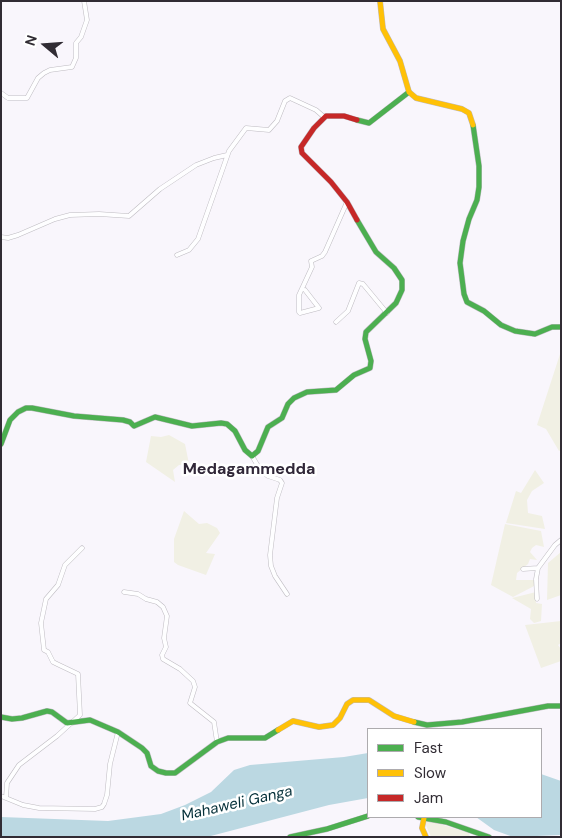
<!DOCTYPE html>
<html>
<head>
<meta charset="utf-8">
<style>
  body { margin:0 }
  #map { position:relative; width:562px; height:838px; overflow:hidden; background:#f9f6fc; font-family:"DM Sans",sans-serif }
  canvas { display:block }
  .frame { position:absolute; inset:0; border:2px solid #312c34; pointer-events:none }
  .legend { position:absolute; left:367px; top:728px; width:175px; height:90px; box-sizing:border-box; background:#fff; border:1px solid #adabae; margin:0; padding:6px 9px; list-style:none; font-size:15px; color:#312c34 }
  .legend li { display:flex; align-items:center; gap:10px; height:25px }
  .legend b { width:25px; border:1px solid #adabae }
  .north { position:absolute; left:20px; top:20px; width:50px; height:50px; -webkit-text-stroke:4px #fff; paint-order:stroke; rotate:288deg; font-size:14px; font-weight:700; line-height:20px; text-align:center; color:#312c34 }
  .north::after { content:''; display:block; margin:auto; width:18px; height:22px; background:#312c34; clip-path:polygon(50% 0,100% 100%,50% 72%,0 100%) }
</style>
</head>
<body>
<div id="map">
<canvas width="562" height="838"></canvas>
<div class="frame"></div>
<ul class="legend">
<li><b style="height:6px;background:#4caf50"></b>Fast</li>
<li><b style="height:6px;background:#ffc107"></b>Slow</li>
<li><b style="height:6px;background:#c62828"></b>Jam</li>
</ul>
<div class="north">N</div>
</div>
<script>
const c = document.querySelector('canvas').getContext('2d');
c.lineJoin = 'round';
function fillPath(path, color) {
  c.fillStyle = color;
  c.fill(path, 'evenodd');
}
function poly(rows) {
  const path = new Path2D();
  for (const r of rows) {
    path.moveTo(r[0], r[1]);
    for (let i = 2; i < r.length; i += 2) path.lineTo(r[i], r[i + 1]);
  }
  return path;
}
function strokePath(path, color, width, dash) {
  c.strokeStyle = color;
  c.lineWidth = width;
  c.lineCap = dash ? 'butt' : 'round';
  c.setLineDash(dash || []);
  c.stroke(path);
}
function write(font, color, halo, rows, align = 'center') {
  c.font = font + ' "DM Sans",sans-serif';
  c.lineWidth = 5;
  c.setLineDash([]);
  c.textBaseline = 'middle';
  c.strokeStyle = halo;
  c.fillStyle = color;
  for (const [text, x, y, turn = 0] of rows) {
    c.save();
    c.translate(x, y);
    c.rotate((+turn || 0) * Math.PI / 180);
    c.textAlign = isNaN(turn) ? turn : align;
    if (halo) c.strokeText(text, 0, 0);
    c.fillText(text, 0, 0);
    c.restore();
  }
}
fillPath(poly([
  [561,351,561,450,559,451,546,429,537,425],
  [169,435,185,444,189,464,179,465,173,470,175,482,146,462,151,436,161,437],
  [535,470,544,483,532,491,527,500,528,513,542,516,545,529,506,523,516,491,521,493],
  [184,511,199,524,207,523,217,528,220,533,206,553,215,554,206,575,178,565,174,562,174,539],
  [505,524,541,531,544,547,536,545,532,548,530,552,537,560,530,559,528,564,517,573,516,580,537,580,538,584,513,597,491,585],
  [561,552,561,595,547,600,548,563],
  [536,592,536,603,542,604,541,621,534,623,530,619,531,609,512,598],
  [561,621,561,643,558,645,561,649,561,661,541,668,525,625],
  [427,820,469,833,470,837,431,837,425,823]
]), '#f1f0e4');
fillPath(poly([
  [368,753,368,798,329,805,207,837,1,837,1,817,108,821,161,814,185,805,211,792,234,770,250,765,344,757],
  [541,774,561,781,561,835,513,837,494,830,476,817,541,817]
]), '#bbd8e2');
const street = poly([
  [1,93,8,98,27,98,38,78,44,73,50,70,72,67,76,58,76,43,81,37,87,20,84,1],
  [1,237,8,238,18,235,55,219,70,215,99,214,129,216,160,189,196,165,214,158,227,155],
  [177,255,189,250,198,239,229,151,246,128,269,130,277,121,285,101,290,98,316,110,324,117],
  [305,290,319,308,300,313,299,312,299,295,312,267,311,261,322,256,325,252,347,202],
  [336,322,348,311,359,283,363,284,387,313],
  [252,456,261,471,268,476,280,480,282,483,277,498,270,555,271,566,275,576,287,594],
  [523,569,538,568],
  [124,592,138,594,146,599,157,602,163,607,167,616,164,638,166,647,162,655,163,659,180,669,193,681,195,687,190,703,214,722,217,742],
  [537,599,536,579,538,568,555,545,561,540],
  [1,796,23,805,39,808,95,809,102,807,104,804,107,795,110,764,118,732],
  [6,798,7,783,19,765,57,736,80,715,78,674,57,664,53,662,48,652,44,650,41,623,46,599,58,585,65,565,82,548]
]);
const fast = poly([
  [357,120,369,123,409,92],
  [473,125,479,166,479,187,477,200,469,219,463,241,460,263,464,294,467,302,484,311,501,325,515,331,535,334,552,327,561,327],
  [1,444,10,420,18,412,26,408,32,408,74,416,123,420,130,422,134,426,155,417,192,426,221,423,227,424,235,431,245,450,252,456,258,451,268,427,282,418,288,404,294,398,307,392,336,390,354,375,370,368,371,361,365,339,366,332,396,303,402,290,402,280,394,268,376,252,357,220],
  [1,717,12,719,22,718,47,711,52,712,67,723,90,720,118,732,142,748,147,753,151,766,158,771,166,773,175,773,217,742,228,738,265,738,278,730],
  [414,722,427,725,462,722,548,706,561,706],
  [418,817,446,822,489,837],
  [290,837,327,829,368,816]
]);
const slow = poly([
  [380,1,383,29,400,61,409,92,416,98,462,109,469,113,473,125],
  [278,730,293,721,319,727,333,725,340,718,347,704,353,700,369,700,394,716,414,722],
  [424,818,422,828,426,837]
]);
const jam = poly([
  [357,120,344,116,326,116,314,128,301,147,302,153,331,182,347,202,357,220]
]);
strokePath(street, '#bebbc1', 5);
strokePath(fast, '#bebbc1', 6);
strokePath(slow, '#bebbc1', 6);
strokePath(jam, '#bebbc1', 6);
strokePath(street, '#fefeff', 4);
strokePath(fast, '#4caf50', 5);
strokePath(slow, '#ffc107', 5);
strokePath(jam, '#c62828', 5);
write('italic 15px', '#042f38', '#fff', [
  ["Mahaweli Ganga",237,804,-13]
]);
write('bold 16px', '#302738', '#fff', [
  ["Medagammedda",249,470]
]);
</script>
</body>
</html>
